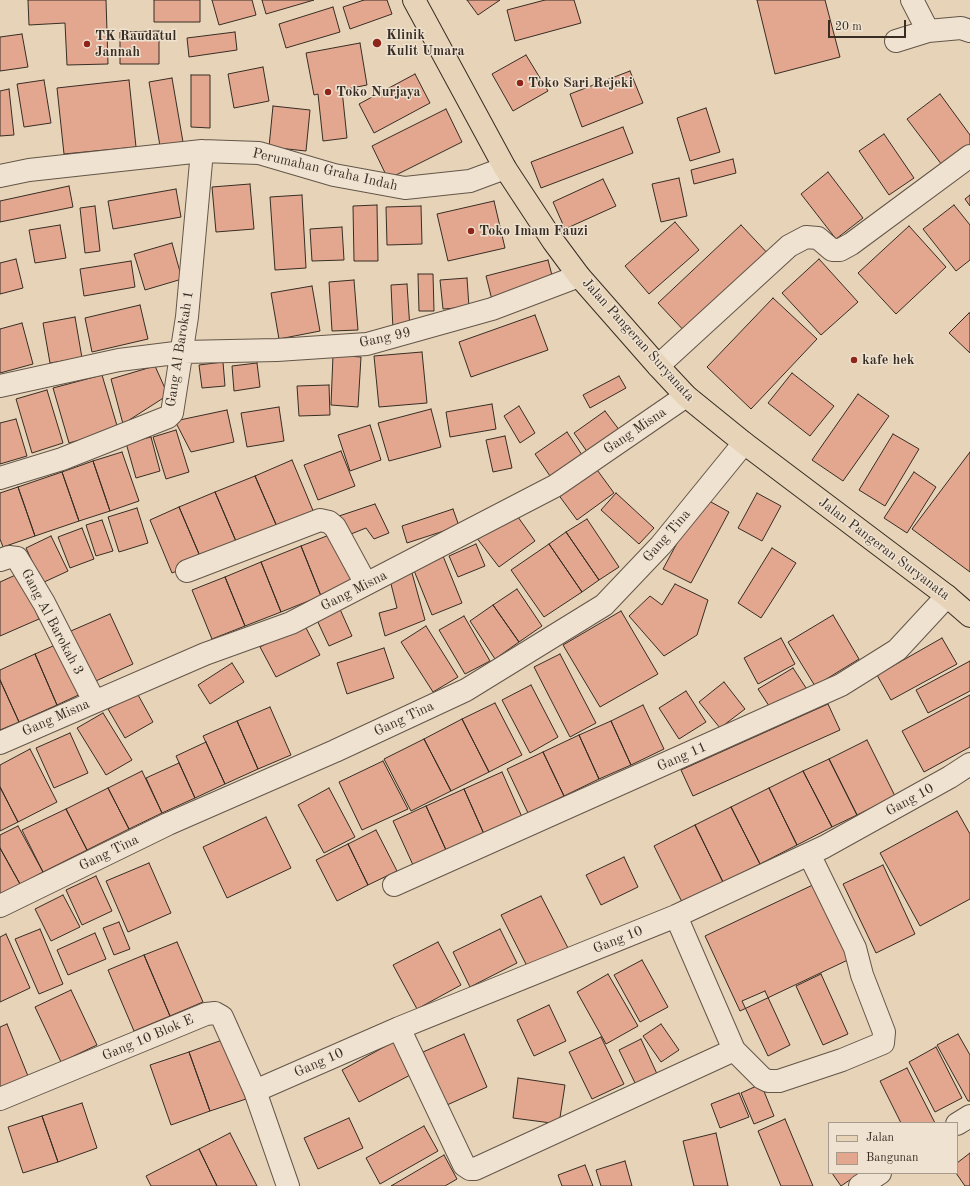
<!DOCTYPE html>
<html>
<head>
<meta charset="utf-8">
<style>
  body { margin:0 }
  #map { position:relative; width:970px; height:1186px; overflow:hidden; background:#e7d3b8; font-family:"Old Standard TT",serif }
  canvas { display:block }
  .legend { position:absolute; left:828px; top:1122px; width:130px; height:52px; box-sizing:border-box; background:#efe2d1; border:1px solid #a59a8b; margin:0; padding:5px 7px; list-style:none; font-size:12px; color:#372d23 }
  .legend li { display:flex; align-items:center; gap:8px; height:20px }
  .legend b { width:20px; border:1px solid #a59a8b }
  .scale { position:absolute; left:828px; top:20px; width:78px; height:18px; box-sizing:border-box; border:2px solid #372d23; border-top:0; padding-left:5px; font-size:12px; line-height:14px; white-space:nowrap; color:#372d23; -webkit-text-stroke:3px #efe2d1; paint-order:stroke }
</style>
</head>
<body>
<div id="map">
<canvas width="970" height="1186"></canvas>
<ul class="legend">
<li><b style="height:5px;background:#e7d3b8"></b>Jalan</li>
<li><b style="height:11px;background:#e3a790"></b>Bangunan</li>
</ul>
<div class="scale">20 m</div>
</div>
<script>
const c = document.querySelector('canvas').getContext('2d');
c.lineJoin = 'round';
function fillPath(path, color) {
  c.fillStyle = color;
  c.fill(path, 'evenodd');
}
function poly(rows) {
  const path = new Path2D();
  for (const r of rows) {
    path.moveTo(r[0], r[1]);
    for (let i = 2; i < r.length; i += 2) path.lineTo(r[i], r[i + 1]);
  }
  return path;
}
function strokePath(path, color, width, dash) {
  c.strokeStyle = color;
  c.lineWidth = width;
  c.lineCap = dash ? 'butt' : 'round';
  c.setLineDash(dash || []);
  c.stroke(path);
}
function write(font, color, halo, rows, align = 'center') {
  c.font = font + ' "Old Standard TT",serif';
  c.lineWidth = 3;
  c.setLineDash([]);
  c.textBaseline = 'middle';
  c.strokeStyle = halo;
  c.fillStyle = color;
  for (const [text, x, y, turn = 0] of rows) {
    c.save();
    c.translate(x, y);
    c.rotate((+turn || 0) * Math.PI / 180);
    c.textAlign = isNaN(turn) ? turn : align;
    if (halo) c.strokeText(text, 0, 0);
    c.fillText(text, 0, 0);
    c.restore();
  }
}
const building = poly([
  [28,0,106,0,108,64,67,65,65,23,29,25,28,0],
  [154,0,200,0,200,22,154,22,154,0],
  [212,0,252,0,256,15,219,25,212,0],
  [262,0,314,0,266,14,262,0],
  [364,0,387,0,392,14,350,29,343,7,364,0],
  [467,0,500,0,478,15,467,0],
  [545,0,574,0,581,23,515,41,507,10,545,0],
  [757,0,825,0,840,57,775,74,757,0],
  [333,7,340,32,286,48,279,24,333,7],
  [159,31,159,64,120,64,120,32,159,31],
  [235,32,237,50,189,57,187,38,235,32],
  [22,34,28,67,0,71,0,37,22,34],
  [360,43,367,85,342,90,347,138,323,141,318,94,314,95,306,53,360,43],
  [526,55,548,91,513,111,492,74,526,55],
  [263,67,269,101,234,108,228,74,263,67],
  [630,71,643,103,582,127,570,94,630,71],
  [415,74,430,103,374,133,359,104,415,74],
  [191,75,210,75,210,128,191,127,191,75],
  [172,78,183,142,160,146,149,82,172,78],
  [44,80,51,123,24,127,17,84,44,80],
  [129,80,136,147,64,154,57,88,129,80],
  [9,89,14,135,0,136,0,91,9,89],
  [940,94,970,135,970,145,942,165,907,119,940,94],
  [273,106,310,110,306,151,269,147,273,106],
  [706,108,720,152,690,161,677,118,706,108],
  [446,109,462,142,388,179,372,146,446,109],
  [623,127,633,153,541,188,531,162,623,127],
  [884,134,914,178,889,195,859,151,884,134],
  [733,159,736,173,694,184,691,170,733,159],
  [828,172,863,218,836,239,801,194,828,172],
  [679,178,687,216,661,222,652,184,679,178],
  [603,179,616,206,565,229,553,202,603,179],
  [250,184,254,229,216,232,212,187,250,184],
  [69,186,73,207,0,222,0,201,69,186],
  [176,189,181,217,113,229,108,201,176,189],
  [302,195,306,268,275,270,270,197,302,195],
  [970,195,970,206,965,199,970,195],
  [494,201,505,248,448,261,437,214,494,201],
  [377,205,378,261,354,261,353,206,377,205],
  [954,205,970,225,970,260,956,271,923,229,954,205],
  [95,206,100,251,85,253,80,208,95,206],
  [421,206,422,244,387,245,386,207,421,206],
  [675,222,699,250,649,294,625,266,675,222],
  [60,225,66,258,35,263,29,230,60,225],
  [741,225,772,258,689,336,658,303,741,225],
  [909,226,946,267,896,314,858,273,909,226],
  [342,227,344,260,312,261,310,229,342,227],
  [172,243,182,279,145,290,134,254,172,243],
  [16,259,23,288,0,294,0,263,16,259],
  [819,259,858,302,821,335,782,293,819,259],
  [548,260,554,283,492,300,486,276,548,260],
  [131,261,135,287,84,296,80,269,131,261],
  [418,274,433,274,434,311,419,311,418,274],
  [467,278,469,307,443,309,440,280,467,278],
  [354,280,358,330,332,331,329,282,354,280],
  [407,284,410,329,393,330,391,285,407,284],
  [312,286,320,331,279,339,271,293,312,286],
  [773,298,817,339,751,409,707,367,773,298],
  [140,305,148,339,92,352,85,318,140,305],
  [969,313,970,313,970,353,949,333,969,313],
  [535,315,548,350,471,377,459,342,535,315],
  [75,317,82,358,50,363,43,323,75,317],
  [22,323,33,364,0,373,0,329,22,323],
  [422,352,427,403,379,407,374,356,422,352],
  [333,355,361,357,358,407,331,405,333,355],
  [223,362,225,386,202,388,199,365,223,362],
  [257,363,260,387,234,391,232,366,257,363],
  [155,366,168,395,123,424,111,379,155,366],
  [792,373,834,406,810,436,768,403,792,373],
  [102,375,118,429,69,443,53,388,102,375],
  [619,376,626,388,590,408,583,395,619,376],
  [329,385,330,415,299,416,297,386,329,385],
  [47,390,63,443,32,453,16,399,47,390],
  [858,394,889,416,843,481,812,460,858,394],
  [492,404,496,429,450,437,446,412,492,404],
  [519,406,535,433,520,443,504,416,519,406],
  [279,407,284,441,247,447,241,413,279,407],
  [431,409,441,447,389,461,378,423,431,409],
  [227,410,234,442,191,452,175,421,227,410],
  [605,411,620,431,588,453,574,433,605,411],
  [16,419,27,456,0,464,0,423,16,419],
  [370,425,381,460,350,471,338,435,370,425],
  [176,430,189,472,166,479,153,437,176,430],
  [567,432,582,455,550,476,535,454,567,432],
  [893,434,919,449,885,506,859,490,893,434],
  [505,436,512,468,493,472,486,440,505,436],
  [151,437,160,471,136,478,126,443,151,437],
  [341,451,355,486,318,500,304,465,341,451],
  [122,452,139,501,110,511,93,461,122,452],
  [970,452,970,572,912,529,970,452],
  [292,460,314,513,278,529,255,476,292,460],
  [93,461,110,511,79,521,62,472,93,461],
  [592,463,614,493,577,520,555,490,592,463],
  [62,472,79,521,35,536,18,487,62,472],
  [914,472,936,487,907,533,884,518,914,472],
  [255,476,278,529,238,546,215,492,255,476],
  [18,487,35,536,3,547,0,539,0,493,18,487],
  [215,492,238,546,202,561,179,507,215,492],
  [616,493,654,528,639,544,601,510,616,493],
  [757,493,781,506,762,541,738,528,757,493],
  [702,497,729,512,691,583,663,569,702,497],
  [375,504,389,533,374,539,366,528,346,536,339,516,375,504],
  [179,507,202,561,172,573,150,520,179,507],
  [137,508,148,543,119,552,108,517,137,508],
  [453,509,459,526,407,543,402,526,453,509],
  [513,510,535,541,499,567,476,537,513,510],
  [587,519,619,567,599,580,566,532,587,519],
  [102,520,113,551,96,556,86,525,102,520],
  [82,528,94,559,70,568,58,537,82,528],
  [337,532,356,581,321,596,301,546,337,532],
  [566,532,599,580,582,592,549,544,566,532],
  [51,536,68,571,42,583,26,548,51,536],
  [476,544,485,566,458,577,449,556,476,544],
  [549,544,582,592,544,617,511,570,549,544],
  [301,546,321,596,281,612,261,562,301,546],
  [772,548,796,563,761,618,738,603,772,548],
  [443,556,462,603,432,615,413,568,443,556],
  [261,562,281,612,245,626,225,577,261,562],
  [20,573,39,619,0,636,0,582,20,573],
  [412,573,425,620,385,636,379,613,397,608,390,580,412,573],
  [225,577,245,626,212,639,192,590,225,577],
  [675,584,708,600,697,635,664,656,629,616,650,596,662,605,675,584],
  [517,589,542,626,519,642,493,605,517,589],
  [493,605,519,642,495,659,470,621,493,605],
  [339,607,352,636,329,646,316,618,339,607],
  [621,611,658,674,600,707,563,645,621,611],
  [110,614,133,664,87,685,64,634,110,614],
  [833,615,859,659,815,686,788,642,833,615],
  [464,616,490,661,465,674,439,630,464,616],
  [304,624,320,655,276,677,260,647,304,624],
  [426,626,458,677,433,692,401,642,426,626],
  [781,638,795,664,758,684,744,658,781,638],
  [942,638,957,664,891,700,877,675,942,638],
  [62,642,85,692,57,705,35,654,62,642],
  [384,648,394,678,347,694,337,663,384,648],
  [35,654,57,705,19,722,0,680,0,670,35,654],
  [560,654,596,723,570,737,534,667,560,654],
  [970,661,970,691,928,713,916,690,970,661],
  [232,663,244,682,210,704,198,685,232,663],
  [793,668,808,691,773,712,758,689,793,668],
  [0,680,19,722,0,730,0,680],
  [724,682,745,709,720,728,699,702,724,682],
  [531,685,558,737,530,753,502,700,531,685],
  [686,691,706,722,679,739,659,708,686,691],
  [137,693,153,722,125,738,108,709,137,693],
  [970,695,970,747,924,772,902,731,970,695],
  [495,703,522,755,489,772,462,719,495,703],
  [828,704,840,730,693,796,681,770,828,704],
  [643,705,664,749,631,765,611,721,643,705],
  [270,707,291,755,258,769,237,721,270,707],
  [103,713,132,760,106,775,77,728,103,713],
  [462,719,489,772,451,791,424,739,462,719],
  [237,721,258,769,225,784,203,736,237,721],
  [611,721,631,765,599,779,579,735,611,721],
  [70,733,88,773,54,788,36,748,70,733],
  [579,735,599,779,564,796,543,752,579,735],
  [424,739,451,791,411,811,384,759,424,739],
  [867,740,895,796,857,815,829,759,867,740],
  [206,742,225,784,195,798,176,756,206,742],
  [30,749,57,802,18,822,0,787,0,765,30,749],
  [543,752,564,796,528,813,507,769,543,752],
  [829,759,857,815,832,827,803,771,829,759],
  [383,761,408,809,362,830,339,782,383,761],
  [179,763,195,798,162,813,146,778,179,763],
  [142,771,162,813,129,829,108,788,142,771],
  [803,771,832,827,797,845,769,788,803,771],
  [502,772,522,817,484,834,464,789,502,772],
  [0,787,18,822,0,831,0,787],
  [108,788,129,829,87,850,66,809,108,788],
  [329,788,355,837,324,853,298,805,329,788],
  [769,788,797,845,760,864,731,807,769,788],
  [464,789,484,834,446,850,426,806,464,789],
  [426,806,446,850,413,865,393,821,426,806],
  [731,807,760,864,723,882,695,825,731,807],
  [66,809,87,850,43,872,22,830,66,809],
  [957,811,970,834,970,899,920,926,880,853,957,811],
  [266,817,291,868,227,898,203,847,266,817],
  [695,825,723,882,682,902,654,846,695,825],
  [18,826,43,872,20,884,0,848,0,835,18,826],
  [376,830,397,871,368,885,348,844,376,830],
  [348,844,368,885,337,901,316,860,348,844],
  [0,848,20,884,0,895,0,848],
  [624,857,638,887,601,905,586,875,624,857],
  [149,863,171,913,128,932,106,881,149,863],
  [883,865,915,934,876,953,843,884,883,865],
  [96,876,112,911,82,925,66,890,96,876],
  [817,883,852,958,740,1011,705,936,817,883],
  [63,895,80,927,51,941,35,909,63,895],
  [541,896,568,948,528,968,501,915,541,896],
  [119,922,130,949,114,955,103,928,119,922],
  [40,929,63,984,39,994,15,939,40,929],
  [500,929,517,963,470,987,453,952,500,929],
  [95,933,106,959,68,975,57,950,95,933],
  [6,934,30,988,0,1002,0,937,6,934],
  [177,942,203,1002,170,1016,144,955,177,942],
  [438,942,461,985,417,1009,393,965,438,942],
  [144,955,170,1016,134,1031,108,970,144,955],
  [642,960,668,1007,640,1022,614,975,642,960],
  [608,974,638,1026,606,1044,577,992,608,974],
  [821,974,848,1034,823,1045,796,986,821,974],
  [71,990,97,1045,61,1062,35,1007,71,990],
  [765,991,790,1045,768,1056,742,1001,765,991],
  [549,1005,566,1041,534,1056,517,1020,549,1005],
  [7,1024,30,1081,0,1093,0,1027,7,1024],
  [661,1024,679,1050,661,1062,643,1036,661,1024],
  [464,1034,487,1087,447,1105,423,1052,464,1034],
  [958,1034,970,1055,970,1101,968,1101,937,1045,958,1034],
  [601,1037,624,1084,592,1099,569,1052,601,1037],
  [225,1039,246,1099,210,1111,189,1052,225,1039],
  [641,1039,658,1076,637,1087,619,1050,641,1039],
  [397,1040,414,1073,359,1102,342,1070,397,1040],
  [936,1047,962,1098,935,1112,909,1062,936,1047],
  [189,1052,210,1111,171,1125,150,1065,189,1052],
  [907,1068,935,1123,901,1123,880,1081,907,1068],
  [518,1078,565,1085,559,1124,513,1118,518,1078],
  [761,1084,774,1116,754,1124,741,1093,761,1084],
  [739,1093,749,1117,720,1128,711,1104,739,1093],
  [82,1103,97,1148,58,1162,42,1116,82,1103],
  [42,1116,58,1162,23,1173,8,1127,42,1116],
  [349,1118,363,1148,318,1169,304,1138,349,1118],
  [785,1119,813,1186,781,1186,758,1131,785,1119],
  [424,1126,438,1151,380,1184,366,1158,424,1126],
  [230,1133,257,1186,217,1186,199,1149,230,1133],
  [716,1133,728,1186,694,1186,683,1141,716,1133],
  [199,1149,217,1186,151,1186,146,1176,199,1149],
  [970,1153,970,1186,965,1186,956,1173,957,1173,957,1163,970,1153],
  [444,1155,457,1179,445,1186,391,1186,444,1155],
  [625,1161,632,1186,601,1186,596,1170,625,1161],
  [585,1165,593,1186,562,1186,558,1175,585,1165],
  [832,1173,860,1173,841,1186,832,1173]
]);
fillPath(building, '#e3a790');
strokePath(building, '#372d23', 1);
const minor = poly([
  [912,0,928,31],
  [896,41,928,31,961,28,970,31],
  [0,176,29,170,202,151,259,153,334,175,405,188,470,181,505,168],
  [658,366,789,246,806,237,818,238,832,250,840,250,851,244,970,156],
  [0,386,119,360,183,352,277,350,367,344,492,309,579,276],
  [0,478,62,459,168,417,172,413,187,317,202,151],
  [0,560,9,557,17,558,44,603,94,701],
  [187,571,320,520,329,522,335,527,366,584],
  [0,743,205,654,291,623,555,486,686,396],
  [394,885,841,685,897,650,947,596],
  [0,906,168,824,335,751,466,690,604,605,661,545,744,443],
  [399,1028,464,1165,470,1169,475,1169,734,1050,676,916],
  [734,1050,762,1078,768,1081,779,1081,842,1060,883,1043,884,1032,862,975,855,948,809,854],
  [255,1091,399,1028,676,916,824,847,950,777,970,764],
  [0,1099,206,1014,215,1013,222,1017,255,1091,288,1186],
  [957,1124,970,1116],
  [860,1186,880,1173]
]);
const major = poly([
  [414,0,505,168,553,241,579,276,658,366,686,396,744,443,947,596,970,616]
]);
strokePath(minor, '#635648', 24);
strokePath(major, '#372d23', 24);
strokePath(minor, '#efe2d1', 22);
strokePath(major, '#e7d3b8', 22);
for (const [x, y, r, color] of [
  [377,43,5,"#8f2418"],
  [87,44,4,"#8f2418"],
  [520,83,4,"#8f2418"],
  [328,92,4,"#8f2418"],
  [471,231,4,"#8f2418"],
  [854,360,4,"#8f2418"]
]) {
  const dot = new Path2D();
  dot.arc(x, y, r, 0, 2 * Math.PI);
  c.fillStyle = color;
  c.fill(dot);
  strokePath(dot, '#efe2d1', 1.5);
}
write('bold 14px', '#372d23', '#efe2d1', [
  ["Klinik",386,35],
  ["Kulit Umara",386,51],
  ["TK Raudatul",95,36],
  ["Jannah",95,52],
  ["Toko Sari Rejeki",528,83],
  ["Toko Nurjaya",336,92],
  ["Toko Imam Fauzi",479,231],
  ["kafe hek",862,360]
], 'left');
write('14px', '#372d23', '#efe2d1', [
  ["Perumahan Graha Indah",325,170,13],
  ["Gang 99",385,338,-12],
  ["Jalan Pangeran Suryanata",638,340,48],
  ["Gang Al Barokah 1",180,349,-81],
  ["Gang Misna",635,431,-34],
  ["Gang Tina",667,536,-49],
  ["Jalan Pangeran Suryanata",884,549,37],
  ["Gang Misna",354,591,-27],
  ["Gang Al Barokah 3",52,622,62],
  ["Gang Misna",56,718,-24],
  ["Gang Tina",404,719,-25],
  ["Gang 11",682,757,-24],
  ["Gang 10",910,800,-29],
  ["Gang Tina",109,853,-26],
  ["Gang 10",618,940,-22],
  ["Gang 10 Blok E",148,1038,-23],
  ["Gang 10",319,1063,-24]
]);
</script>
</body>
</html>
